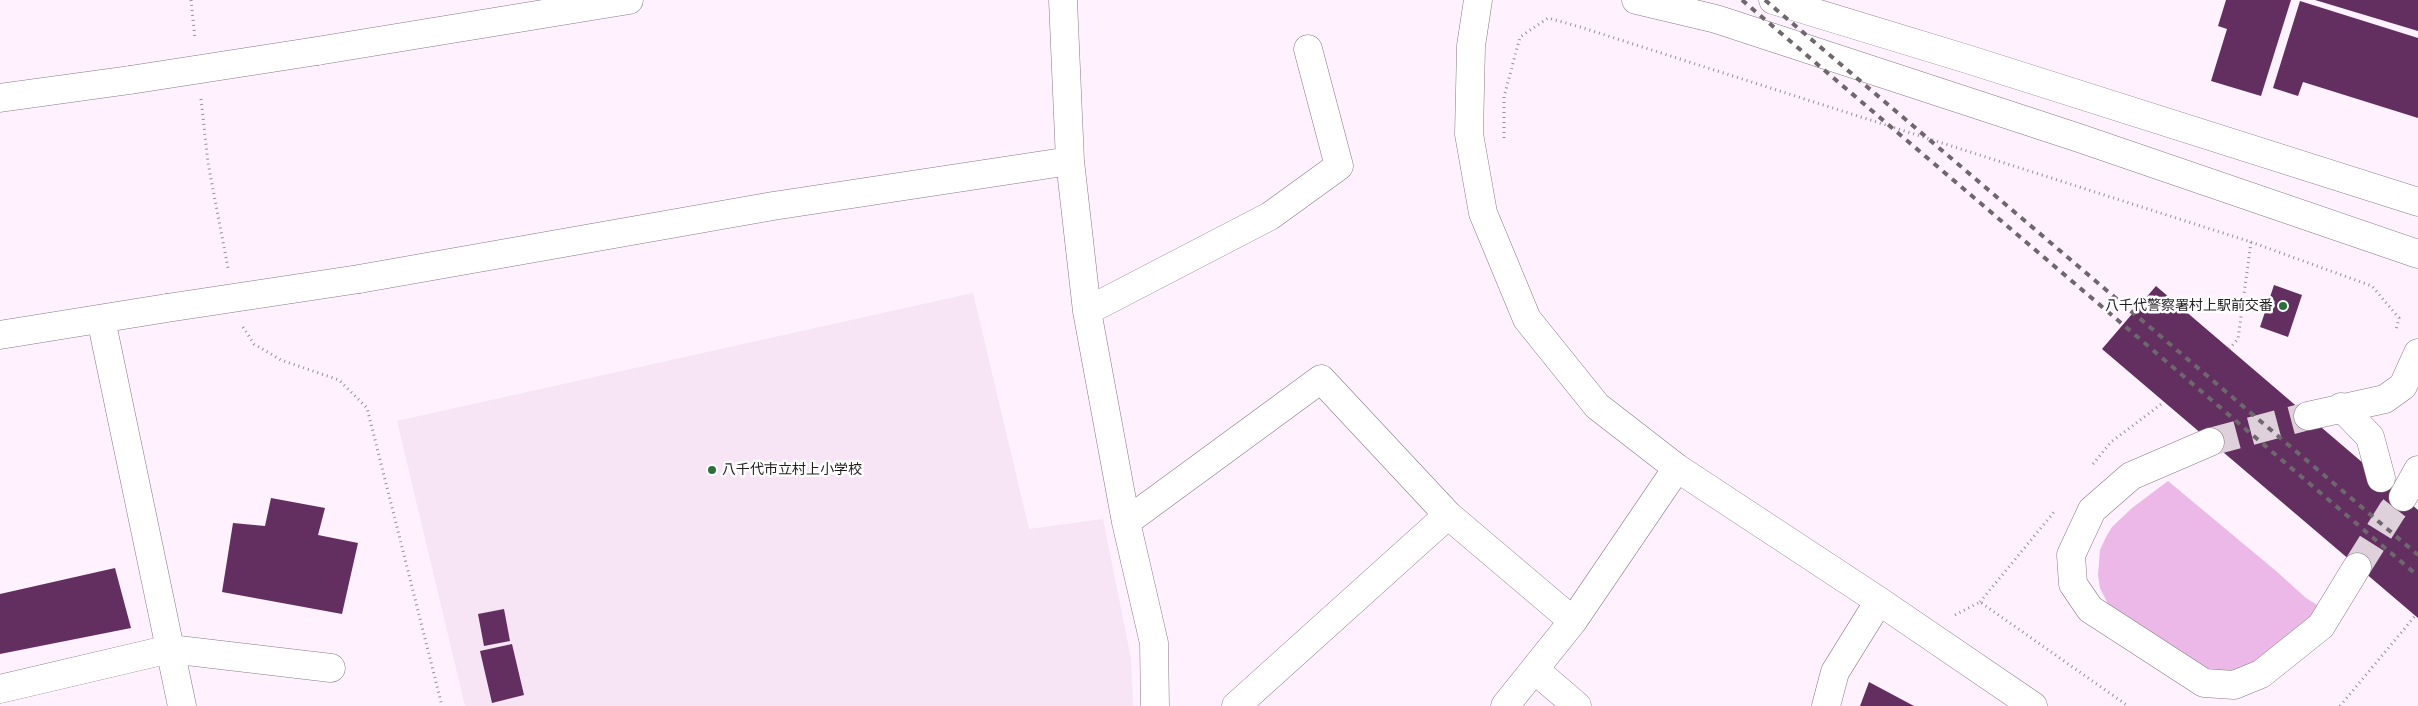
<!DOCTYPE html>
<html>
<head>
<meta charset="utf-8">
<style>
  body { margin:0 }
  canvas { display:block; background:#fff1fd }
</style>
</head>
<body>
<canvas width="2418" height="706"></canvas>
<script>
const c = document.querySelector('canvas').getContext('2d');
c.lineJoin = 'round';
function fillPath(path, color) {
  c.fillStyle = color;
  c.fill(path, 'evenodd');
}
function poly(rows) {
  const path = new Path2D();
  for (const r of rows) {
    path.moveTo(r[0], r[1]);
    for (let i = 2; i < r.length; i += 2) path.lineTo(r[i], r[i + 1]);
  }
  return path;
}
function strokePath(path, color, width, dash) {
  c.strokeStyle = color;
  c.lineWidth = width;
  c.lineCap = dash ? 'butt' : 'round';
  c.setLineDash(dash || []);
  c.stroke(path);
}
function write(font, color, halo, rows, align = 'center') {
  c.font = font + ' "Crimson Pro","Noto Sans JP",serif';
  c.lineWidth = 5;
  c.setLineDash([]);
  c.textBaseline = 'middle';
  c.strokeStyle = halo;
  c.fillStyle = color;
  for (const [text, x, y, turn = 0] of rows) {
    c.save();
    c.translate(x, y);
    c.rotate((+turn || 0) * Math.PI / 180);
    c.textAlign = isNaN(turn) ? turn : align;
    if (halo) c.strokeText(text, 0, 0);
    c.fillText(text, 0, 0);
    c.restore();
  }
}
fillPath(poly([
  [973,293,1029,529,1103,519,1131,659,1133,706,465,706,397,421]
]), '#f7e4f5');
fillPath(poly([
  [2168,481,2276,571,2306,598,2319,606,2287,648,2219,679,2110,608,2100,588,2098,575,2100,550,2106,537,2112,527,2132,508]
]), '#ebb8e7');
fillPath(poly([
  [2226,0,2291,0,2261,96,2211,81,2227,29,2218,26],
  [2315,0,2418,0,2418,31],
  [2300,1,2418,38,2418,118,2303,82,2298,96,2273,88],
  [2274,285,2302,295,2288,337,2260,327],
  [2156,286,2418,510,2418,618,2102,349],
  [271,498,325,508,318,535,358,543,342,614,222,592,233,523,265,526],
  [115,568,131,628,0,654,0,594],
  [504,609,510,641,484,646,478,614],
  [512,644,524,695,492,703,480,651],
  [1869,682,1914,706,1860,706]
]), '#622f60');
strokePath(poly([
  [2210,442,2308,416],
  [2357,567,2392,511,2403,497]
]), '#ded1dc', 28, [28, 14]);
const minor = poly([
  [1063,0,1070,161,1087,311,1126,522,1154,643,1155,706],
  [1478,0,1471,46,1469,134,1483,213,1527,319,1597,406,1677,468,1879,601,2033,706],
  [1636,0,1716,19,2079,138,2418,254],
  [1773,0,1967,59,2418,202],
  [317,51,629,0],
  [0,98,130,80],
  [359,279,773,206,1070,161],
  [1087,311,1270,216,1339,166,1308,49],
  [101,319,182,706],
  [0,335,167,308],
  [2341,407,2370,437,2381,478],
  [2308,416,2385,399,2403,386,2418,353],
  [2210,442,2131,476,2092,510,2071,555,2073,584,2090,609,2204,683,2234,685,2261,674,2321,626,2357,567],
  [2403,497,2418,470],
  [1126,522,1321,379,1448,515,1573,621],
  [1535,670,1577,706],
  [0,689,170,649,331,668],
  [1236,706,1448,515],
  [1505,706,1573,621,1677,468],
  [1826,706,1835,672,1879,601]
]);
strokePath(minor, '#877b86', 29);
strokePath(poly([
  [191,0,195,39],
  [201,99,208,163,228,268],
  [1504,138,1504,97,1520,37,1548,18,1580,27,2251,242,2238,339,2229,349],
  [2251,242,2372,286,2399,318,2396,330],
  [243,327,254,344,281,360,339,380,367,408,442,706],
  [2093,464,2111,442,2164,402],
  [1980,602,2054,512],
  [1955,615,1980,602,2128,706],
  [2340,706,2415,616]
]), '#988f97', 3, [1, 4]);
strokePath(minor, '#fff', 28);
strokePath(poly([
  [1742,0,2418,576],
  [1765,0,2418,555]
]), '#6f676e', 4, [6, 6]);
const minorBridge = poly([
  [130,80,317,51],
  [167,308,359,279]
]);
strokePath(minorBridge, '#877b86', 29, []);
strokePath(minorBridge, '#fff', 28);
for (const [x, y, r, color] of [
  [2283,306,5,"#2b703c"],
  [712,470,5,"#2b703c"]
]) {
  const dot = new Path2D();
  dot.arc(x, y, r, 0, 2 * Math.PI);
  c.fillStyle = color;
  c.fill(dot);
  strokePath(dot, '#fff', 2);
}
write('14px', '#211c20', '#fff', [
  ["八千代警察署村上駅前交番",2273,306],
  ["八千代市立村上小学校",722,470,"left"]
], 'right');
</script>
</body>
</html>
